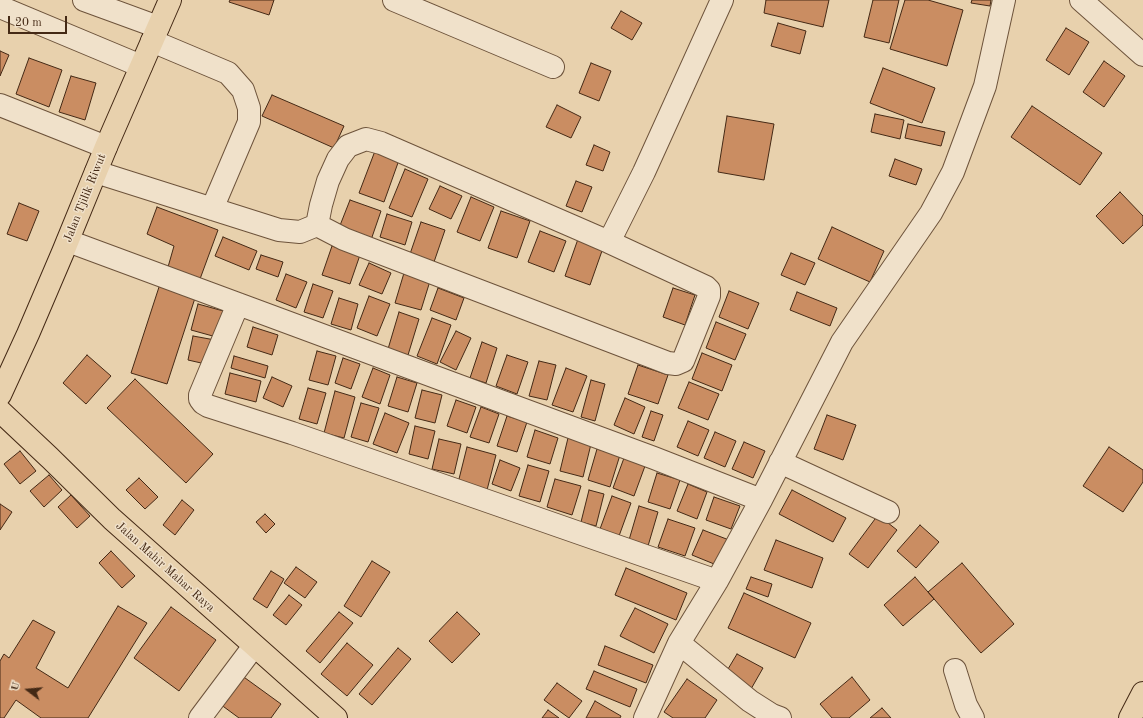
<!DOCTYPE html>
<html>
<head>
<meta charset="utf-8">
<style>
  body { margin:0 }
  #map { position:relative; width:1143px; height:718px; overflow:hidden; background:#e8d1ad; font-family:"Old Standard TT",serif }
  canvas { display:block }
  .north { position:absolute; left:8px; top:670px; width:40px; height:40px; -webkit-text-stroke:3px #f0e1ca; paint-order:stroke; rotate:286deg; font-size:11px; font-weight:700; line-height:16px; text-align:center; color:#442915 }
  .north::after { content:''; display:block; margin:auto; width:14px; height:18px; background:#442915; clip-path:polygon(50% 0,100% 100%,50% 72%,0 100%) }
  .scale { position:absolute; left:8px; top:16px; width:59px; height:18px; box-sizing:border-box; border:2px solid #442915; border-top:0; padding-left:5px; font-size:12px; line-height:14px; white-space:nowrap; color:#442915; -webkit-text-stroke:3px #f0e1ca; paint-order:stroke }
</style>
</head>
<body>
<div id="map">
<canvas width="1143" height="718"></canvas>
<div class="north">U</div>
<div class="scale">20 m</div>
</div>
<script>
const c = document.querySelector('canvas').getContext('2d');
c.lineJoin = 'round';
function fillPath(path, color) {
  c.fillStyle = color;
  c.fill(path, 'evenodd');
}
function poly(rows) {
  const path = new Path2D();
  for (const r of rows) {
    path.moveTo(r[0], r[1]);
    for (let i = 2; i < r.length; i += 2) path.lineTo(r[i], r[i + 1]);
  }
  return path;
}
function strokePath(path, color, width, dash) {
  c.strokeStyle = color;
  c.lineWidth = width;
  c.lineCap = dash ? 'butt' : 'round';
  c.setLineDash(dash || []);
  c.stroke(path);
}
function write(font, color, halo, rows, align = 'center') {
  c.font = font + ' "Old Standard TT",serif';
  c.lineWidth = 3;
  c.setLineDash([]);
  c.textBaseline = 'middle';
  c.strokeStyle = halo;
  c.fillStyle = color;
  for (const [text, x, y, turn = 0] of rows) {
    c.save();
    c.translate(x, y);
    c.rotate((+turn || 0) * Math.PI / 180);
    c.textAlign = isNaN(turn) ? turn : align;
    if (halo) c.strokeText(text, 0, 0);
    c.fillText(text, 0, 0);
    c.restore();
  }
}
const building = poly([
  [230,0,274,0,269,15,229,2,230,0],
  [766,0,829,0,823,27,764,13,766,0],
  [873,0,899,0,889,43,864,37,873,0],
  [905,0,928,0,963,10,947,66,890,49,905,0],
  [972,0,991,0,990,6,971,3,972,0],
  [621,11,642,23,632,40,611,28,621,11],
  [778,23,806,31,800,54,771,46,778,23],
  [1066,28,1089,42,1069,75,1046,60,1066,28],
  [0,51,9,55,0,76,0,51],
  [29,58,62,70,49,107,16,94,29,58],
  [1104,61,1125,76,1104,107,1083,92,1104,61],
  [591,63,611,71,599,101,579,93,591,63],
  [883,68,935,88,922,123,870,103,883,68],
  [71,76,96,83,85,120,59,112,71,76],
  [272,95,344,126,334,148,262,116,272,95],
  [557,105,581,117,571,138,546,127,557,105],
  [1032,106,1102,153,1080,185,1011,137,1032,106],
  [875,114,904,120,900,139,871,132,875,114],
  [727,116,774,124,764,180,718,172,727,116],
  [908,124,945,132,941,146,905,138,908,124],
  [594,145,610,152,603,171,586,165,594,145],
  [375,151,399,160,384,202,359,193,375,151],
  [895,159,922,169,916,185,889,176,895,159],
  [405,169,428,179,412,217,389,208,405,169],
  [576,181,592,187,582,212,566,206,576,181],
  [440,186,462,196,451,219,429,209,440,186],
  [1120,192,1143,216,1143,225,1123,244,1096,216,1120,192],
  [471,197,494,207,480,241,457,232,471,197],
  [350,200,381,211,371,240,339,228,350,200],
  [19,203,39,211,27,241,7,234,19,203],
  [157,207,218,230,200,279,168,267,174,246,147,234,157,207],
  [501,211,530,221,517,258,488,248,501,211],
  [387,214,412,222,405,245,380,237,387,214],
  [421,222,445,230,434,262,410,254,421,222],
  [832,227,884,251,870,282,818,259,832,227],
  [540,231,566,241,554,272,528,262,540,231],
  [223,237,257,251,249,270,215,256,223,237],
  [578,239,603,248,590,285,565,276,578,239],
  [332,246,360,255,350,284,322,275,332,246],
  [791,253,815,263,805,285,781,275,791,253],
  [261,255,283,262,278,277,256,269,261,255],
  [369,263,391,273,382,294,359,285,369,263],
  [404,273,430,281,421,310,395,303,404,273],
  [286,274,307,282,296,308,276,300,286,274],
  [160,284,196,295,167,384,131,373,160,284],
  [313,284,333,291,323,318,304,312,313,284],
  [438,288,464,298,456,320,430,310,438,288],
  [673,288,695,295,685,325,663,317,673,288],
  [729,291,759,303,748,329,719,317,729,291],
  [797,292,837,308,830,326,790,310,797,292],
  [369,296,390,304,377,336,357,328,369,296],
  [339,298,358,304,351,330,331,324,339,298],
  [198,304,227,312,220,338,191,330,198,304],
  [399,312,419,319,408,355,388,349,399,312],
  [432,318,451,325,437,364,417,356,432,318],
  [716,322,746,334,735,360,706,348,716,322],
  [253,327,278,335,272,355,247,347,253,327],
  [456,331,471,338,456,370,440,362,456,331],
  [193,336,215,340,210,365,188,360,193,336],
  [482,342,497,348,486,383,470,378,482,342],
  [317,351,336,356,328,385,309,380,317,351],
  [702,353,732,365,722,391,692,379,702,353],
  [87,355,111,376,86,404,63,383,87,355],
  [507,355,528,362,517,394,496,386,507,355],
  [234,356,268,366,265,378,231,368,234,356],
  [343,358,360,364,351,389,335,383,343,358],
  [539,361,556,365,547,400,529,396,539,361],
  [638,365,668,375,658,404,628,394,638,365],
  [373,368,390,375,380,404,362,397,373,368],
  [566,368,587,376,573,412,552,405,566,368],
  [230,373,261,381,256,402,225,394,230,373],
  [272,377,292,386,283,407,263,398,272,377],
  [397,377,417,383,408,412,388,406,397,377],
  [135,379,213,454,186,483,107,408,135,379],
  [591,380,605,384,595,421,581,417,591,380],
  [689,382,719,394,708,420,678,408,689,382],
  [308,388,326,393,317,424,299,419,308,388],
  [422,390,442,395,435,423,415,418,422,390],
  [335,391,355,397,344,438,324,433,335,391],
  [625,398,645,407,634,434,614,425,625,398],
  [456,400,476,407,467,433,447,426,456,400],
  [361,403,379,408,368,442,351,437,361,403],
  [481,407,499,414,489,443,470,437,481,407],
  [651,411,663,415,654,441,642,437,651,411],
  [385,413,409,423,397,453,373,444,385,413],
  [827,415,856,425,843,460,814,449,827,415],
  [507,416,527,422,517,452,497,446,507,416],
  [688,421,709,430,698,456,677,447,688,421],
  [415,426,435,431,428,459,409,454,415,426],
  [535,430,558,438,550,464,527,457,535,430],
  [715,432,736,441,725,467,704,458,715,432],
  [568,438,591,444,583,477,560,471,568,438],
  [439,439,461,444,454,474,432,469,439,439],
  [744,442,765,451,753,478,732,469,744,442],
  [467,447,496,455,487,490,458,483,467,447],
  [1109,447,1143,470,1143,482,1123,512,1083,486,1109,447],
  [597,449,620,455,610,487,588,480,597,449],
  [20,451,36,471,20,484,4,464,20,451],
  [624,458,645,466,634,496,613,488,624,458],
  [500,460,520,468,511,491,492,484,500,460],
  [528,465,549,471,540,502,519,496,528,465],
  [657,473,680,480,670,509,648,502,657,473],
  [49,475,62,490,44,507,30,491,49,475],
  [139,478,158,497,145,509,126,490,139,478],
  [555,479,581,486,572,515,547,507,555,479],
  [688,484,707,492,697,519,677,511,688,484],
  [589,490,604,494,596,526,581,522,589,490],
  [792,490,846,518,833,542,779,514,792,490],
  [71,495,90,516,77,528,58,507,71,495],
  [612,496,631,503,619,536,600,529,612,496],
  [714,497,740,506,731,529,706,520,714,497],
  [182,500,194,510,175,535,163,525,182,500],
  [0,504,12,512,0,530,0,504],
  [639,506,658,512,648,546,629,540,639,506],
  [265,514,275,524,266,533,256,522,265,514],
  [878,515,897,530,868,568,849,554,878,515],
  [668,519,695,528,685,556,658,547,668,519],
  [920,525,939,542,916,568,897,551,920,525],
  [703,530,729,540,719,566,692,555,703,530],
  [776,540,823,558,812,588,764,570,776,540],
  [111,551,135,576,122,588,99,563,111,551],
  [372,561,390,572,361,617,344,606,372,561],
  [962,563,1014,624,981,653,928,592,962,563],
  [296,567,317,582,305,598,284,583,296,567],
  [626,568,687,593,676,620,615,595,626,568],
  [271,571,284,579,267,608,253,599,271,571],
  [751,577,772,584,768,597,746,589,751,577],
  [915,577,934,599,903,626,884,605,915,577],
  [744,593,811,623,795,658,728,628,744,593],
  [289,595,302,605,286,625,273,615,289,595],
  [118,606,147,623,88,718,41,718,16,700,4,718,0,718,0,661,4,654,9,658,33,620,55,632,36,668,68,688,118,606],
  [171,607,216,640,179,691,134,658,171,607],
  [635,608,668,624,654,653,620,636,635,608],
  [339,612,353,623,320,663,306,651,339,612],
  [457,612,480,634,452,663,429,641,457,612],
  [347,643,373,665,347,696,321,674,347,643],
  [605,646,653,665,646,683,598,665,605,646],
  [398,648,411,659,372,705,359,694,398,648],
  [737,654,763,668,751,689,725,674,737,654],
  [594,671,637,689,630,707,586,689,594,671],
  [241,675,281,704,271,718,239,718,220,704,241,675],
  [852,677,870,700,849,718,832,718,820,704,852,677],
  [687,679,717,700,705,718,673,718,664,712,687,679],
  [557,683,582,701,569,718,544,700,557,683],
  [595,701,621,716,620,718,586,718,595,701],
  [882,708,891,718,870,718,882,708],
  [548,710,559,718,542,718,548,710]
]);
fillPath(building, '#ca8d62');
strokePath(building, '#442915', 1);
const minor = poly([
  [84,0,158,27],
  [394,0,553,67],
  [1081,0,1143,55],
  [0,7,141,66],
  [152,41,228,73,243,90,249,108,249,122,212,209],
  [0,105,106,147],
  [96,172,279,230,300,232,317,225,321,205,328,181,338,159,348,146,366,139,381,143,609,242,644,172,722,0],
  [317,225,344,239,668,363,676,364,683,361,709,296,709,290,706,287,609,242],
  [68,241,654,458,761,500],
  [238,304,200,395,200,399,203,403,208,406,292,433,717,581],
  [780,462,888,512],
  [679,643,750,701,772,715,780,718],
  [955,670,966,705,973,718],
  [200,718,254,646],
  [645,718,679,643,717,581,761,500,842,342,931,213,953,172,985,86,1004,0]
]);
const major = poly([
  [0,411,50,458,112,519,336,718],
  [1130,718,1143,693]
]);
const highway = poly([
  [0,395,28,334,63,252,106,147,170,0]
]);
strokePath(minor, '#6d533b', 24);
strokePath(major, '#442915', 24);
strokePath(highway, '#442915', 24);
strokePath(minor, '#f0e1ca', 22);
strokePath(major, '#e8d1ad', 22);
strokePath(highway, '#e8d1ad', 22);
write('12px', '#442915', '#f0e1ca', [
  ["Jalan Tjilik Riwut",85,198,-68],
  ["Jalan Mahir Mahar Raya",165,567,42]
]);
</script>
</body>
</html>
